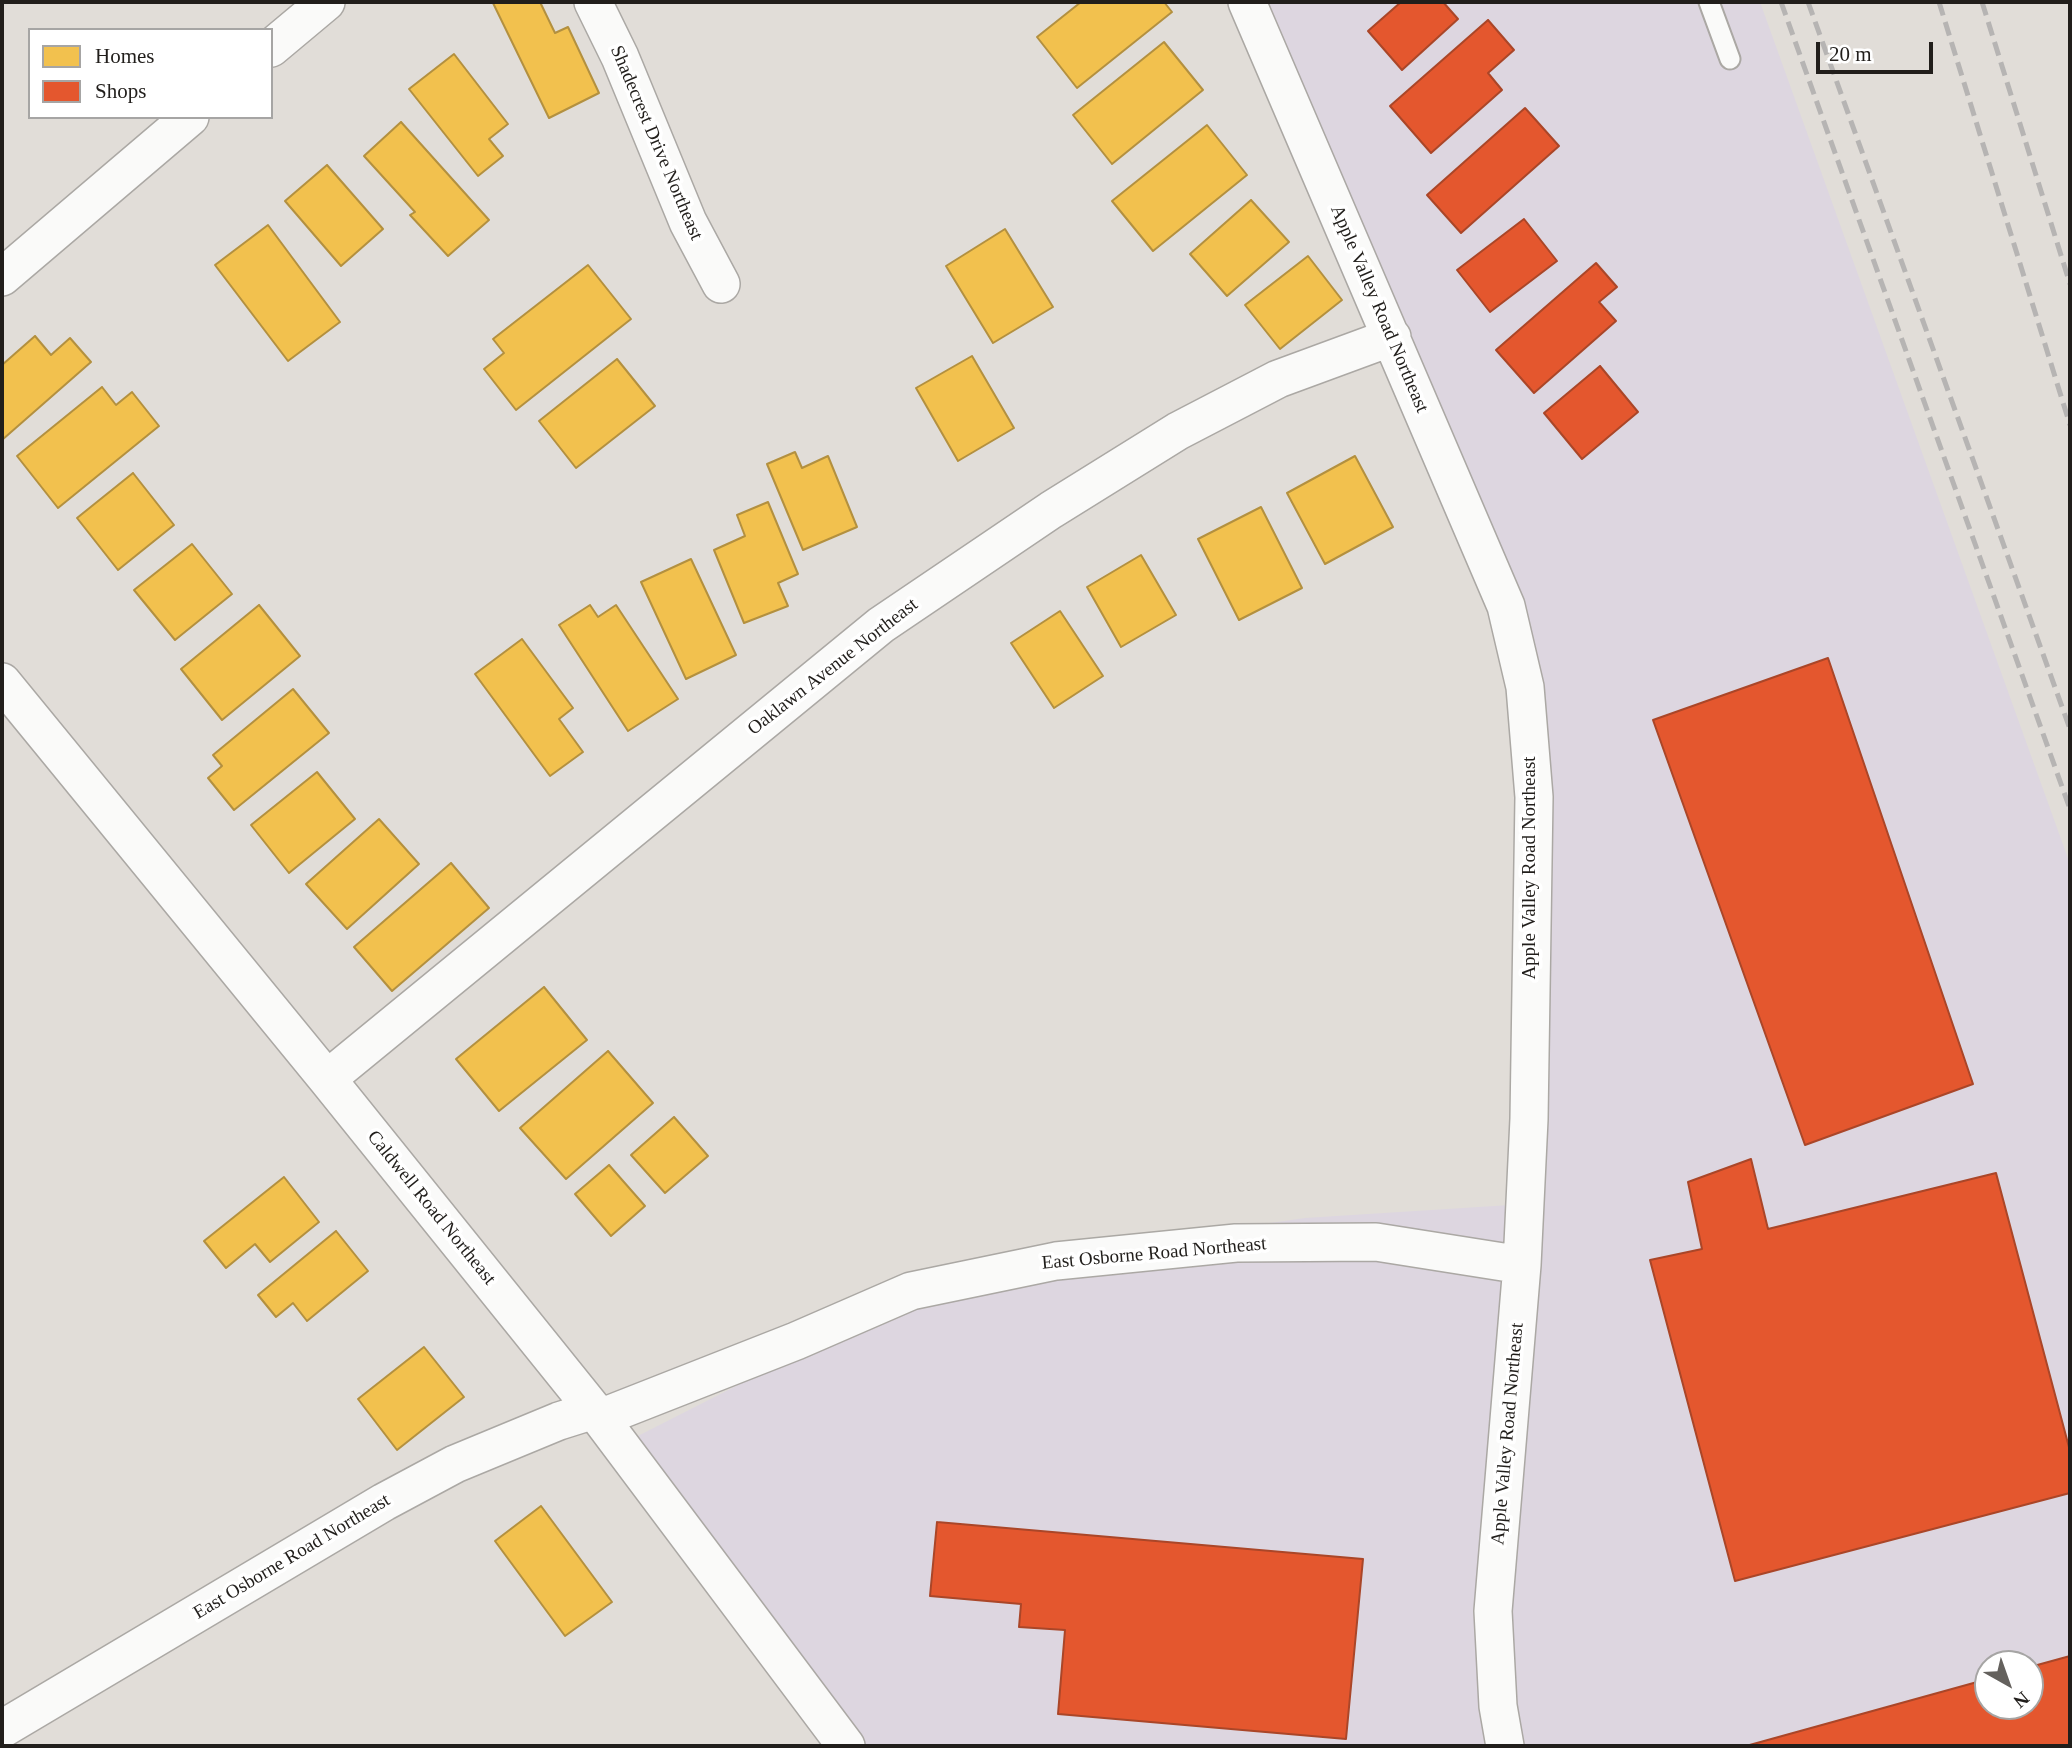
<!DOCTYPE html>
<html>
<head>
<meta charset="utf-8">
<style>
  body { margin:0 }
  #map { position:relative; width:2072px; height:1748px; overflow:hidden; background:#e1ddd8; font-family:"Times New Roman",serif }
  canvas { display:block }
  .frame { position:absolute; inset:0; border:4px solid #211e1b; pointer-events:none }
  .legend { position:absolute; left:28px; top:28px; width:245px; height:91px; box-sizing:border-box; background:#fff; border:2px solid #a6a5a4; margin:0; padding:9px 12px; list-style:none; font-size:21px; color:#211e1b }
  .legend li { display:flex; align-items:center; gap:14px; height:35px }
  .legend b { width:35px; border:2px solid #a6a5a4 }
  .north { position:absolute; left:1974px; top:1650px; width:70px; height:70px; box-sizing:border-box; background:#fff; border:2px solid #a6a5a4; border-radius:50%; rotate:140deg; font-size:19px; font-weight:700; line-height:28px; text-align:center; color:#211e1b }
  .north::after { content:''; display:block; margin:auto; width:24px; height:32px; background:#64615d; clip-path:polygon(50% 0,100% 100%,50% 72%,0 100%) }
  .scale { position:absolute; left:1816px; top:42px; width:117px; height:32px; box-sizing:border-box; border:4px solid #211e1b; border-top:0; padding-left:9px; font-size:21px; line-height:24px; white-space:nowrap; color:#211e1b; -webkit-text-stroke:5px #fff; paint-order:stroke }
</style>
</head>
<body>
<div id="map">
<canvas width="2072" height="1748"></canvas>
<div class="frame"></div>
<ul class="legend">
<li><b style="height:19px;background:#f2c14e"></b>Homes</li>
<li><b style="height:19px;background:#e4572e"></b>Shops</li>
</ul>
<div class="north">N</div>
<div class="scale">20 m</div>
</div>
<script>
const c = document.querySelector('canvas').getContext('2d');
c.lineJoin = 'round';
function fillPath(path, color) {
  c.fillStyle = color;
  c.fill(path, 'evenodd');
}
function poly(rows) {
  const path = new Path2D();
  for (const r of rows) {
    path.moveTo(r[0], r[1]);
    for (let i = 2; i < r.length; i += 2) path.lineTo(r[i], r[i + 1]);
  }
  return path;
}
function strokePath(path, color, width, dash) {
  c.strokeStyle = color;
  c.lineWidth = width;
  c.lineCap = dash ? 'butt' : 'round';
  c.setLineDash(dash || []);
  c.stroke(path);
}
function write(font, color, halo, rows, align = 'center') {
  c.font = font + ' "Times New Roman",serif';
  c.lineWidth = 7;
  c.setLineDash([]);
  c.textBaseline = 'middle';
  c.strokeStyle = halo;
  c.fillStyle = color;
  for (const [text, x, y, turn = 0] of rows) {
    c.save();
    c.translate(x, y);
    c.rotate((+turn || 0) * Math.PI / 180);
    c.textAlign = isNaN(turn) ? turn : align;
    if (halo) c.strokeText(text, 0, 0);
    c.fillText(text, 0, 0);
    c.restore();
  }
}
fillPath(poly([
  [1243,2,1760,2,2070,864,2070,1746,850,1746,630,1440,972,1266,1305,1218,1526,1204,1540,702],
  [1988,1664,2030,1664,2030,1706,1988,1706]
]), '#ddd6e0');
const homes = poly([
  [495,2,540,2,555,33,568,27,599,93,549,118,493,3,495,2],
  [1081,2,1164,2,1172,12,1077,88,1037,37,1081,2],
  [1164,42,1203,90,1112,164,1073,115,1164,42],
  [454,54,508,124,489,139,503,156,478,176,409,89,454,54],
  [401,122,489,220,448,256,410,215,415,212,364,156,401,122],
  [1207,125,1247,175,1153,251,1112,201,1207,125],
  [327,165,383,229,341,266,285,201,327,165],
  [1251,200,1289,242,1227,296,1190,254,1251,200],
  [268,225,340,322,288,361,215,265,268,225],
  [1005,229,1053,307,993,343,946,266,1005,229],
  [1308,256,1342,300,1280,349,1245,305,1308,256],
  [588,265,631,319,516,410,484,369,504,353,493,339,588,265],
  [35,336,51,355,70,338,91,362,2,440,2,365,35,336],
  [972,356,1014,428,958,461,916,388,972,356],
  [617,359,655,406,576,468,539,421,617,359],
  [102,387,116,405,132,392,159,426,58,508,17,456,102,387],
  [795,452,802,468,828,456,857,527,803,550,767,464,795,452],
  [1355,456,1393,527,1325,564,1287,493,1355,456],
  [133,473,174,525,118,570,77,518,133,473],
  [768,502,798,574,778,583,788,606,744,623,714,550,745,536,737,515,768,502],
  [1261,507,1302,588,1239,620,1198,539,1261,507],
  [192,544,232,594,175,640,134,590,192,544],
  [1141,555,1176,615,1121,647,1087,587,1141,555],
  [691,559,736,655,686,679,641,582,691,559],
  [259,605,300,656,222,720,181,669,259,605],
  [590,605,598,617,616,605,678,699,628,731,559,625,590,605],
  [1060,611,1103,676,1054,708,1011,643,1060,611],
  [522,639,573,708,559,719,583,752,550,776,475,674,522,639],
  [293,689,329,733,234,810,208,778,222,766,213,755,293,689],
  [317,772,355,819,289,873,251,825,317,772],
  [379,819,419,864,347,929,306,884,379,819],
  [451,863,489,908,392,991,354,947,451,863],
  [544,987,587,1040,499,1111,456,1059,544,987],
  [608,1051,653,1103,566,1179,520,1128,608,1051],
  [674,1117,708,1156,665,1193,631,1155,674,1117],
  [609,1165,645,1206,611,1236,575,1194,609,1165],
  [284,1177,319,1222,270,1262,255,1244,226,1268,204,1241,284,1177],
  [336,1231,368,1271,307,1321,293,1303,276,1317,258,1295,336,1231],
  [424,1347,464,1397,397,1450,358,1399,424,1347],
  [541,1506,612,1602,565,1636,495,1541,541,1506]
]);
fillPath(homes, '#f2c14e');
strokePath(homes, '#b3903f', 2);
const shops = poly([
  [1401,2,1443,2,1458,19,1402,70,1368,31,1401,2],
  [1488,20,1514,50,1488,73,1502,90,1431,153,1390,106,1488,20],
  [1525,108,1559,146,1461,233,1427,195,1525,108],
  [1524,219,1557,261,1490,312,1457,270,1524,219],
  [1596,263,1617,287,1599,302,1616,321,1534,393,1496,350,1596,263],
  [1600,366,1638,412,1582,459,1544,413,1600,366],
  [1828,658,1973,1084,1805,1145,1653,720,1828,658],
  [1751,1159,1768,1229,1996,1173,2070,1451,2070,1493,1735,1581,1650,1260,1702,1249,1688,1182,1751,1159],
  [937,1522,1363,1559,1346,1739,1058,1714,1065,1630,1019,1627,1021,1604,930,1596,937,1522],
  [2070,1656,2070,1746,1746,1746,1988,1679,1988,1706,2030,1706,2030,1667,2070,1656]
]);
fillPath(shops, '#e4572e');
strokePath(shops, '#aa4628', 2);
const lane = poly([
  [1709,2,1730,59]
]);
const street = poly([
  [593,2,620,57,688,222,721,284],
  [1247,2,1506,606,1525,687,1534,797,1529,1119,1522,1265,1493,1611,1498,1706,1505,1746],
  [271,48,326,2],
  [2,277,190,117],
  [2,682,327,1079,600,1418,846,1746],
  [327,1079,881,625,1051,510,1178,431,1278,379,1392,337],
  [600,1418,796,1341,911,1291,1056,1261,1236,1243,1376,1242,1522,1265],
  [2,1729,384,1502,455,1464,559,1421,594,1410]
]);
strokePath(lane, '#aba8a4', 23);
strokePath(street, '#aba8a4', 40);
strokePath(lane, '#fafaf9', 19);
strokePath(street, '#fafaf9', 37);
strokePath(poly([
  [1781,2,2070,809],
  [1808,2,2070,729],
  [1939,2,2070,425],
  [1982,2,2070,284]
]), '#b6b4b3', 5, [14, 7]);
write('19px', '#211e1b', '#fff', [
  ["Shadecrest Drive Northeast",656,143,67],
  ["Apple Valley Road Northeast",1379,309,67],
  ["Oaklawn Avenue Northeast",833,667,-38],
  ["Apple Valley Road Northeast",1530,868,-90],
  ["Caldwell Road Northeast",431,1208,51],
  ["East Osborne Road Northeast",1154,1254,-5],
  ["Apple Valley Road Northeast",1508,1434,-85],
  ["East Osborne Road Northeast",292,1557,-31]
]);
</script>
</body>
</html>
